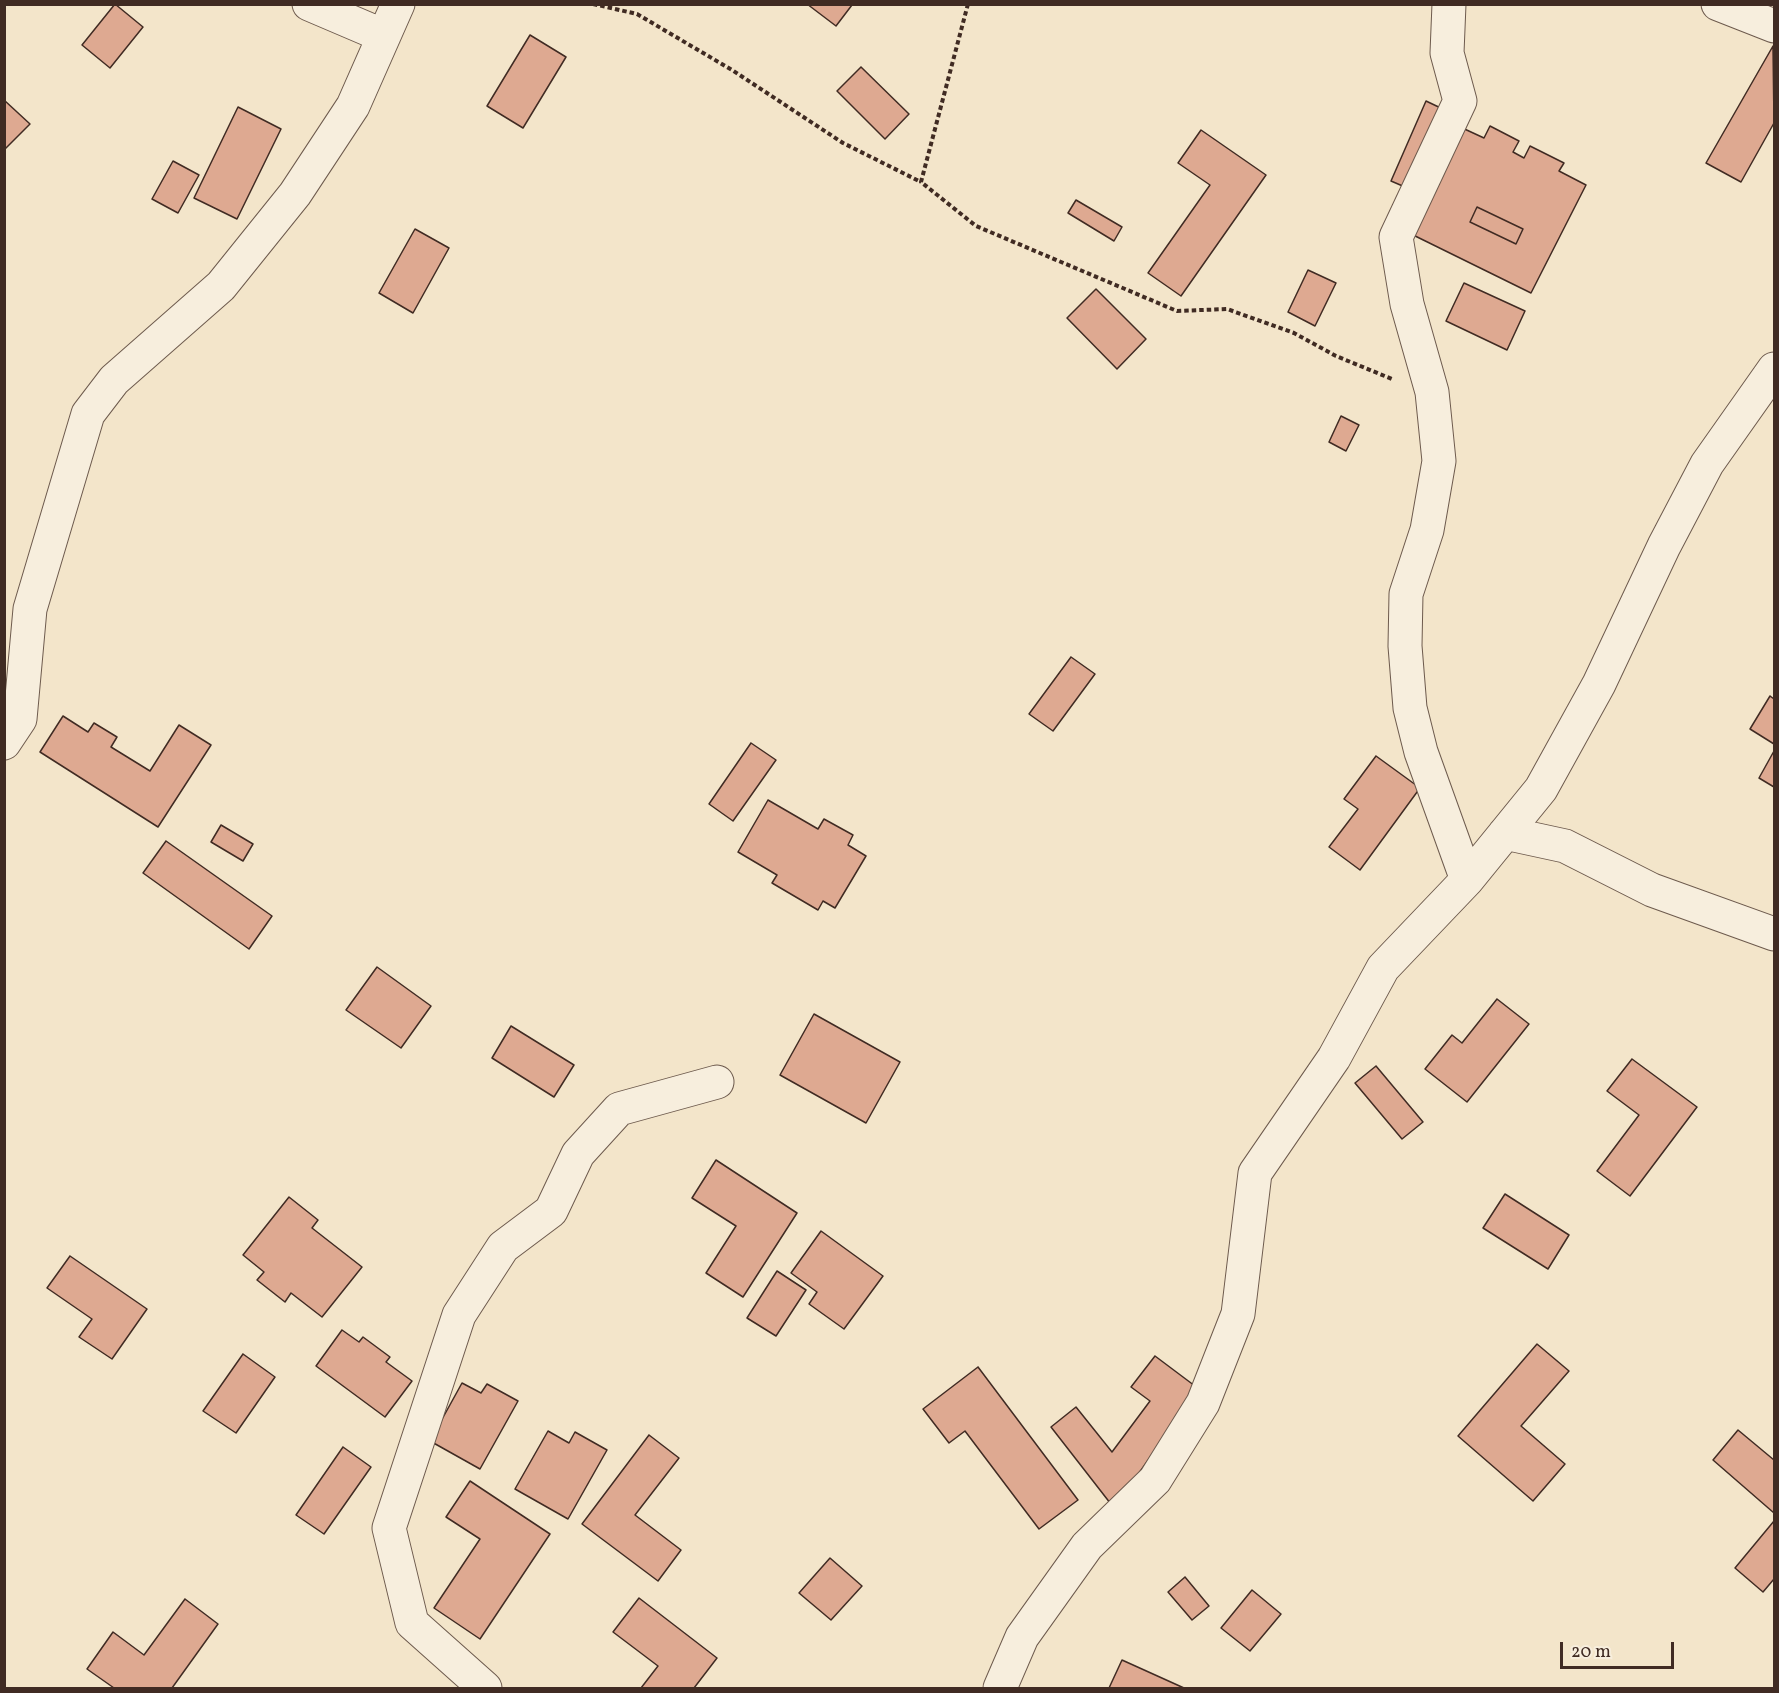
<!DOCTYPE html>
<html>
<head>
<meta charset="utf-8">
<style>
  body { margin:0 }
  #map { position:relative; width:1779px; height:1693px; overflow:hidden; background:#f3e5ca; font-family:Vollkorn,serif }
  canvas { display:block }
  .frame { position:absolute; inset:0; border:6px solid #402b23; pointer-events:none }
  .scale { position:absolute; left:1560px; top:1642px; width:114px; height:27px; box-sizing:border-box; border:3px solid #402b23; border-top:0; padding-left:8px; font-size:18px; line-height:21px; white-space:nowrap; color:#402b23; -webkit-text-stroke:4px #f7eedd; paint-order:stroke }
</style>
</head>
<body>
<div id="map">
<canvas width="1779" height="1693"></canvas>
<div class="frame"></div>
<div class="scale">20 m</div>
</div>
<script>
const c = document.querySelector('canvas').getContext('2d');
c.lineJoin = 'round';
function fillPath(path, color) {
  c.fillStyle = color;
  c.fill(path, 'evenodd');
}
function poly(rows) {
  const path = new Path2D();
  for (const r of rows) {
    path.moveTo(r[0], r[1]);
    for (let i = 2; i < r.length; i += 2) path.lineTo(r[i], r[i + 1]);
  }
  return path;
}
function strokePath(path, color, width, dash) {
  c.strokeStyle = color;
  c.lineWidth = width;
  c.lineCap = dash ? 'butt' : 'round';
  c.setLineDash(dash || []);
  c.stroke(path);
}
const building = poly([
  [115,4,143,27,110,68,82,45,115,4],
  [807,4,852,4,852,5,836,26,807,4],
  [530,35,566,57,523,128,487,106,530,35],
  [1773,46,1774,123,1741,182,1706,163,1773,46],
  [861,67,909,114,885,139,837,91,861,67],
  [4,100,30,124,4,150,4,100],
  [1426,101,1447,111,1412,190,1391,181,1426,101],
  [238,107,281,129,237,219,194,198,238,107],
  [1458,126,1484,138,1490,126,1519,141,1513,152,1524,158,1530,146,1564,163,1559,171,1586,185,1531,293,1405,231,1458,126],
  [1477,207,1523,229,1516,244,1470,222,1477,207],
  [1201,130,1266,175,1181,296,1148,273,1210,185,1178,163,1201,130],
  [173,161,199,175,178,213,152,199,173,161],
  [1076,200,1122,227,1114,241,1068,213,1076,200],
  [1477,207,1523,229,1516,244,1470,222,1477,207],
  [415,229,449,248,413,313,379,293,415,229],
  [1308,270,1336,283,1315,326,1288,312,1308,270],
  [1464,283,1525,311,1507,350,1446,321,1464,283],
  [1096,289,1146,339,1117,369,1067,318,1096,289],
  [1341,416,1359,425,1346,451,1329,442,1341,416],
  [1071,657,1095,674,1053,731,1029,714,1071,657],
  [1770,696,1774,699,1774,744,1750,729,1770,696],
  [63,716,88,732,94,723,117,737,111,747,150,771,179,725,211,745,158,827,40,752,63,716],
  [751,743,776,760,733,821,709,804,751,743],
  [1774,751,1774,787,1759,778,1774,751],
  [1376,756,1420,788,1360,870,1329,847,1358,809,1344,799,1376,756],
  [768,800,818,829,824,819,853,835,848,845,866,856,835,908,823,901,818,910,772,883,777,875,738,852,768,800],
  [221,825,253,844,243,861,211,842,221,825],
  [166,841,272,916,249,949,143,873,166,841],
  [377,967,431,1006,401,1048,346,1010,377,967],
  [1497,999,1529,1024,1467,1102,1425,1069,1452,1035,1462,1043,1497,999],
  [814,1014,900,1062,866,1123,780,1075,814,1014],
  [511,1026,574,1065,554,1097,492,1058,511,1026],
  [1632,1059,1697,1107,1630,1196,1597,1171,1639,1115,1607,1091,1632,1059],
  [1376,1066,1423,1122,1402,1139,1355,1083,1376,1066],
  [716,1160,797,1213,743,1297,706,1273,736,1226,692,1198,716,1160],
  [1505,1194,1569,1235,1548,1269,1483,1228,1505,1194],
  [289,1197,318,1220,312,1228,362,1267,322,1317,291,1293,285,1302,257,1280,264,1272,243,1255,289,1197],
  [821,1231,883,1276,844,1329,809,1304,817,1292,791,1273,821,1231],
  [70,1256,147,1309,112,1359,79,1337,92,1319,47,1288,70,1256],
  [777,1271,806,1290,776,1336,747,1318,777,1271],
  [342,1330,359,1342,363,1337,390,1357,386,1362,412,1381,385,1417,316,1366,342,1330],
  [1537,1344,1569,1371,1521,1426,1565,1464,1533,1501,1458,1436,1537,1344],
  [243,1354,275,1377,236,1433,203,1411,243,1354],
  [1155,1356,1199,1389,1114,1508,1051,1427,1076,1407,1112,1452,1150,1401,1131,1387,1155,1356],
  [978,1367,1078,1500,1039,1529,965,1431,949,1443,923,1409,978,1367],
  [462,1383,481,1393,487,1384,518,1401,480,1469,430,1441,462,1383],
  [1738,1430,1774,1460,1774,1513,1713,1460,1738,1430],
  [548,1431,569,1443,575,1432,607,1450,568,1519,515,1489,548,1431],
  [649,1435,679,1458,635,1515,681,1550,658,1581,582,1524,649,1435],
  [343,1447,371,1467,324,1534,296,1515,343,1447],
  [470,1481,550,1534,480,1639,434,1608,480,1539,446,1517,470,1481],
  [1774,1521,1774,1579,1763,1592,1735,1568,1774,1521],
  [830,1558,862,1586,831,1620,799,1593,830,1558],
  [1185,1577,1209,1606,1192,1620,1168,1592,1185,1577],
  [1252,1590,1281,1614,1250,1651,1221,1628,1252,1590],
  [639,1598,717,1658,694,1688,641,1688,658,1666,613,1632,639,1598],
  [185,1599,218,1624,172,1688,114,1688,87,1669,113,1632,144,1655,185,1599],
  [1122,1660,1184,1688,1109,1688,1122,1660]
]);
fillPath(building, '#dea991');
strokePath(building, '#402b23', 1.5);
const minor = poly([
  [309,4,384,36],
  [1449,4,1447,53,1460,101,1396,237,1407,304,1432,392,1439,461,1427,530,1406,594,1405,646,1410,708,1421,752,1467,880],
  [1718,4,1774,26],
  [4,743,20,719,30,609,88,414,114,380,221,286,295,194,353,106,398,4],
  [1505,833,1565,846,1652,890,1774,934],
  [485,1688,412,1623,389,1528,459,1315,503,1247,551,1211,578,1154,619,1109,717,1082],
  [1000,1688,1022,1637,1087,1546,1155,1480,1203,1403,1238,1314,1255,1173,1334,1058,1383,968,1467,880,1541,789,1599,684,1664,546,1707,464,1774,369]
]);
strokePath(minor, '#6d5a4d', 35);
strokePath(poly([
  [593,4,637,14,732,70,843,143,921,182],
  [968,4,921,182,976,226,1177,311,1227,309,1294,333,1336,356,1392,379]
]), '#402b23', 4, [4.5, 3]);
strokePath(minor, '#f7eedd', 33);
</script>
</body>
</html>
